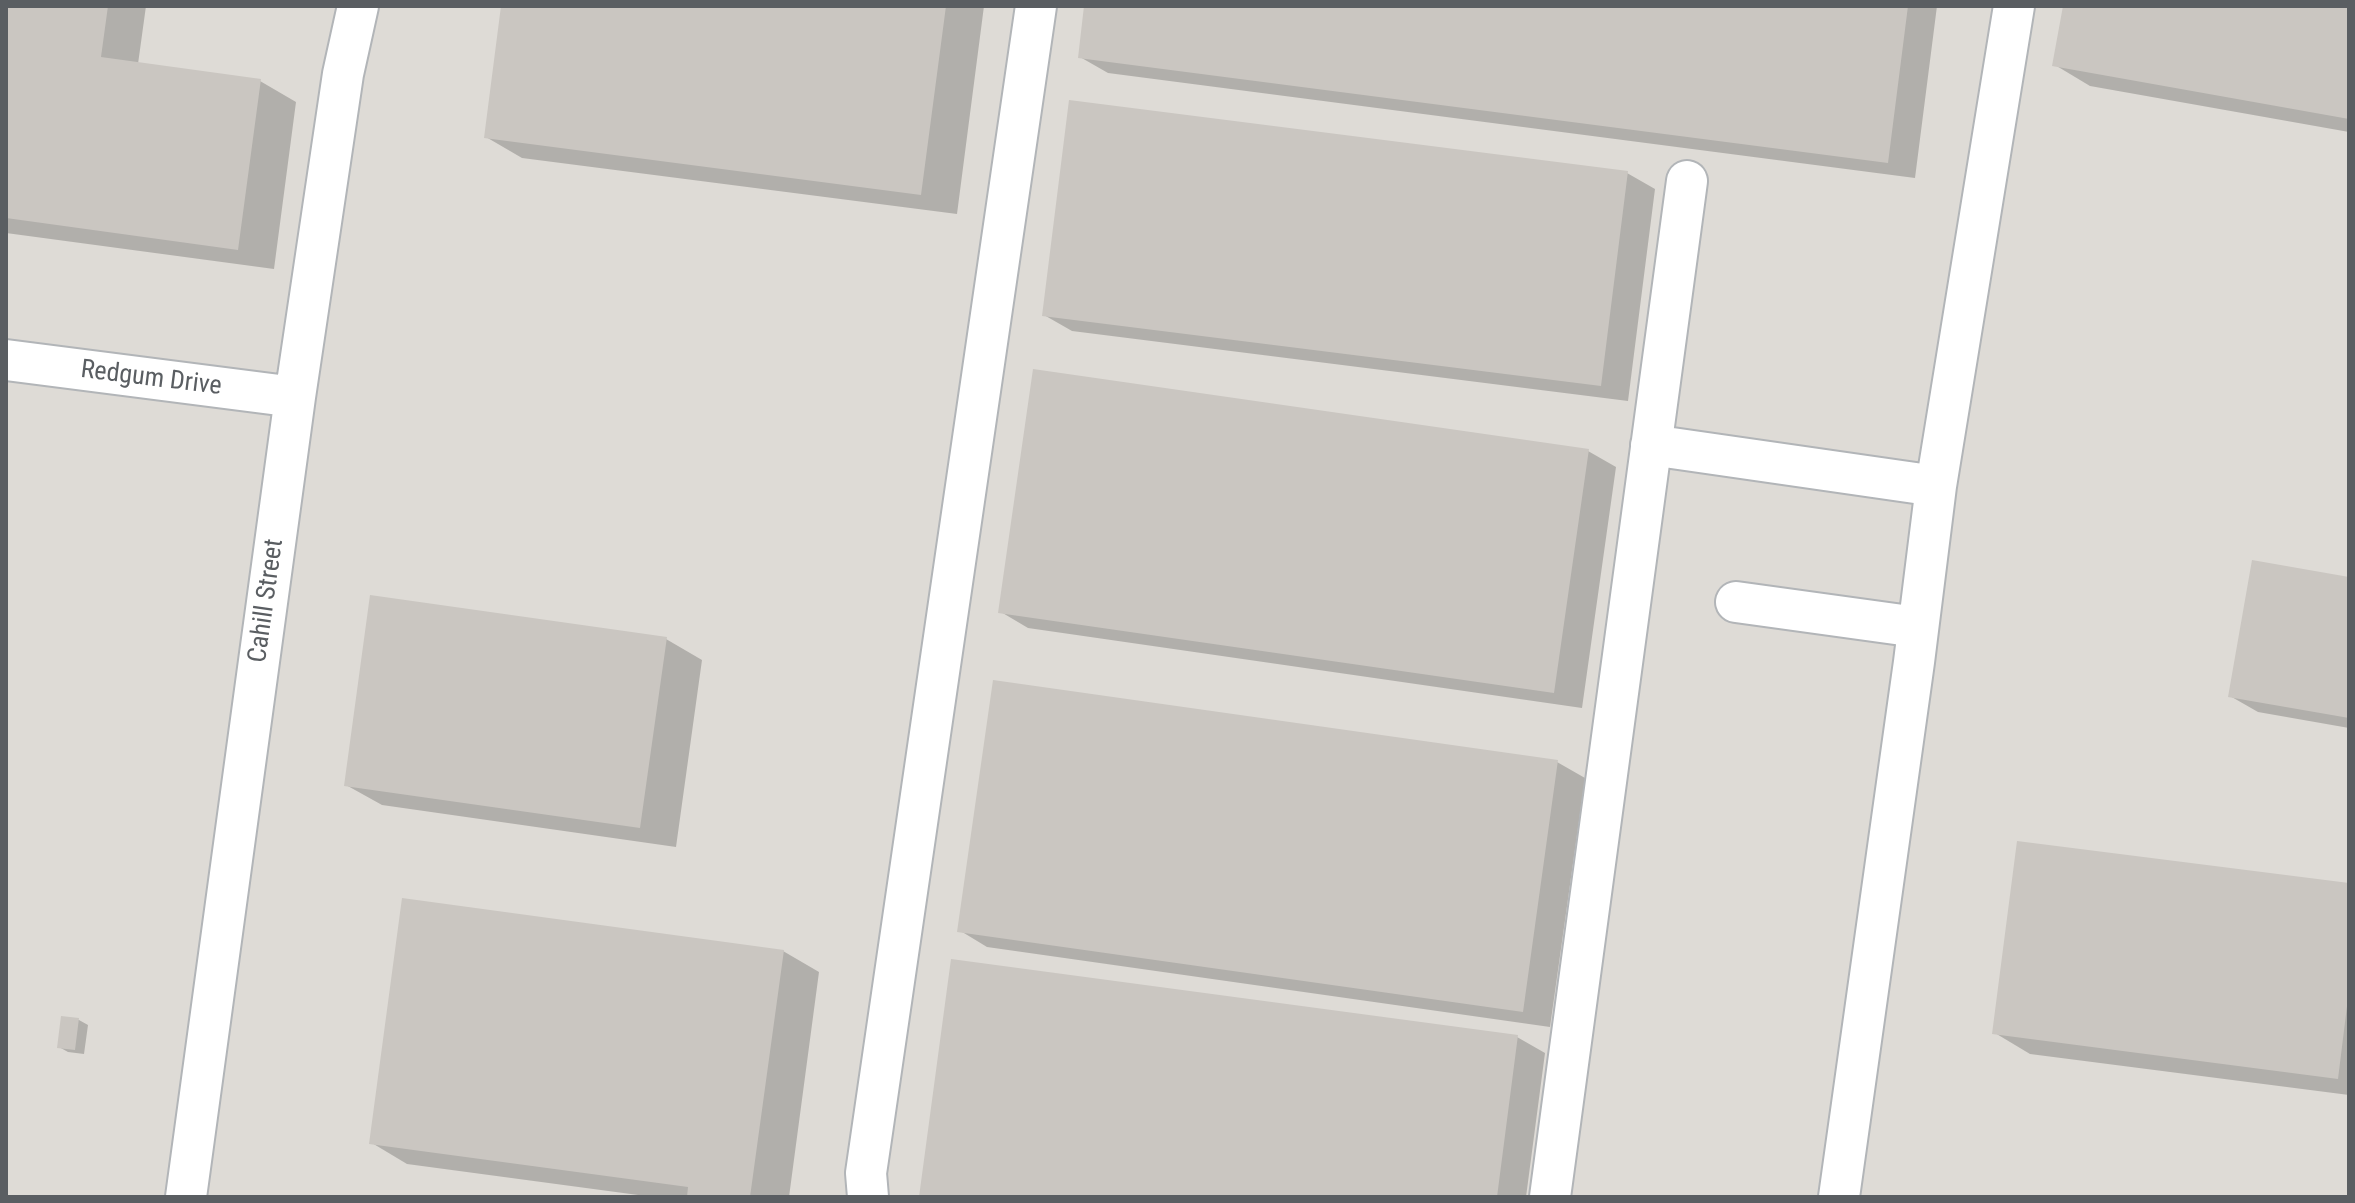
<!DOCTYPE html>
<html>
<head>
<meta charset="utf-8">
<style>
  body { margin:0 }
  #map { position:relative; width:2355px; height:1203px; overflow:hidden; background:#eceae2; font-family:"Roboto Condensed",sans-serif }
  canvas { display:block }
  .frame { position:absolute; inset:0; border:8px solid #5a5e62; pointer-events:none }
</style>
</head>
<body>
<div id="map">
<canvas width="2355" height="1203"></canvas>
<div class="frame"></div>
</div>
<script>
const c = document.querySelector('canvas').getContext('2d');
c.lineJoin = 'round';
function fillPath(path, color) {
  c.fillStyle = color;
  c.fill(path, 'evenodd');
}
function poly(rows) {
  const path = new Path2D();
  for (const r of rows) {
    path.moveTo(r[0], r[1]);
    for (let i = 2; i < r.length; i += 2) path.lineTo(r[i], r[i + 1]);
  }
  return path;
}
function strokePath(path, color, width, dash) {
  c.strokeStyle = color;
  c.lineWidth = width;
  c.lineCap = dash ? 'butt' : 'round';
  c.setLineDash(dash || []);
  c.stroke(path);
}
function write(font, color, halo, rows, align = 'center') {
  c.font = font + ' "Roboto Condensed",sans-serif';
  c.lineWidth = 6;
  c.setLineDash([]);
  c.textBaseline = 'middle';
  c.strokeStyle = halo;
  c.fillStyle = color;
  for (const [text, x, y, turn = 0] of rows) {
    c.save();
    c.translate(x, y);
    c.rotate((+turn || 0) * Math.PI / 180);
    c.textAlign = isNaN(turn) ? turn : align;
    if (halo) c.strokeText(text, 0, 0);
    c.fillText(text, 0, 0);
    c.restore();
  }
}
fillPath(poly([
  [6,6,2349,6,2349,1197,6,1197]
]), '#dedbd6');
fillPath(poly([
  [6,6,146,6,138,64,260,81,296,102,274,269,6,233],
  [503,6,984,6,957,214,522,158,486,137],
  [1086,6,1937,6,1915,178,1108,73,1080,57],
  [2065,6,2349,6,2349,132,2090,86,2055,65],
  [1627,173,1655,189,1628,401,1072,331,1044,315],
  [1588,451,1616,467,1582,708,1028,628,1001,612],
  [2349,579,2349,728,2258,712,2230,696],
  [666,639,702,660,676,847,382,805,346,785],
  [1557,762,1585,778,1550,1027,987,947,959,930],
  [2349,885,2349,1095,2030,1054,1995,1033],
  [783,951,819,972,789,1197,653,1197,407,1164,372,1143],
  [63,1018,79,1020,88,1025,84,1054,68,1052,59,1047],
  [1517,1037,1545,1053,1526,1197,921,1197]
]), '#0003');
fillPath(poly([
  [6,6,108,6,101,57,261,79,238,250,6,218],
  [501,6,946,6,921,195,484,138],
  [1084,6,1908,6,1888,163,1078,58],
  [2063,6,2349,6,2349,119,2052,66],
  [1069,100,1628,171,1601,386,1042,316],
  [1033,369,1589,449,1554,693,998,613],
  [2252,560,2349,577,2349,718,2228,697],
  [370,595,667,637,640,828,344,786],
  [993,680,1558,760,1523,1012,957,932],
  [2017,841,2349,883,2349,990,2338,1079,1992,1034],
  [402,898,784,950,750,1197,687,1197,688,1187,369,1144],
  [951,959,1518,1035,1497,1197,919,1197],
  [61,1016,79,1018,75,1050,57,1048]
]), '#cac6c1');
const minor = poly([
  [6,360,295,397],
  [1651,445,1936,486,1914,662,1839,1197],
  [1936,486,2014,6],
  [1736,602,1917,627],
  [186,1197,295,397,343,74,358,6],
  [868,1197,866,1173,1036,6],
  [1550,1197,1687,181]
]);
strokePath(minor, '#b2b5b8', 44);
strokePath(minor, '#fff', 40);
write('26px', '#5a5e62', '#fff', [
  ["Redgum Drive",151,379,7],
  ["Cahill Street",267,601,-82]
]);
</script>
</body>
</html>
